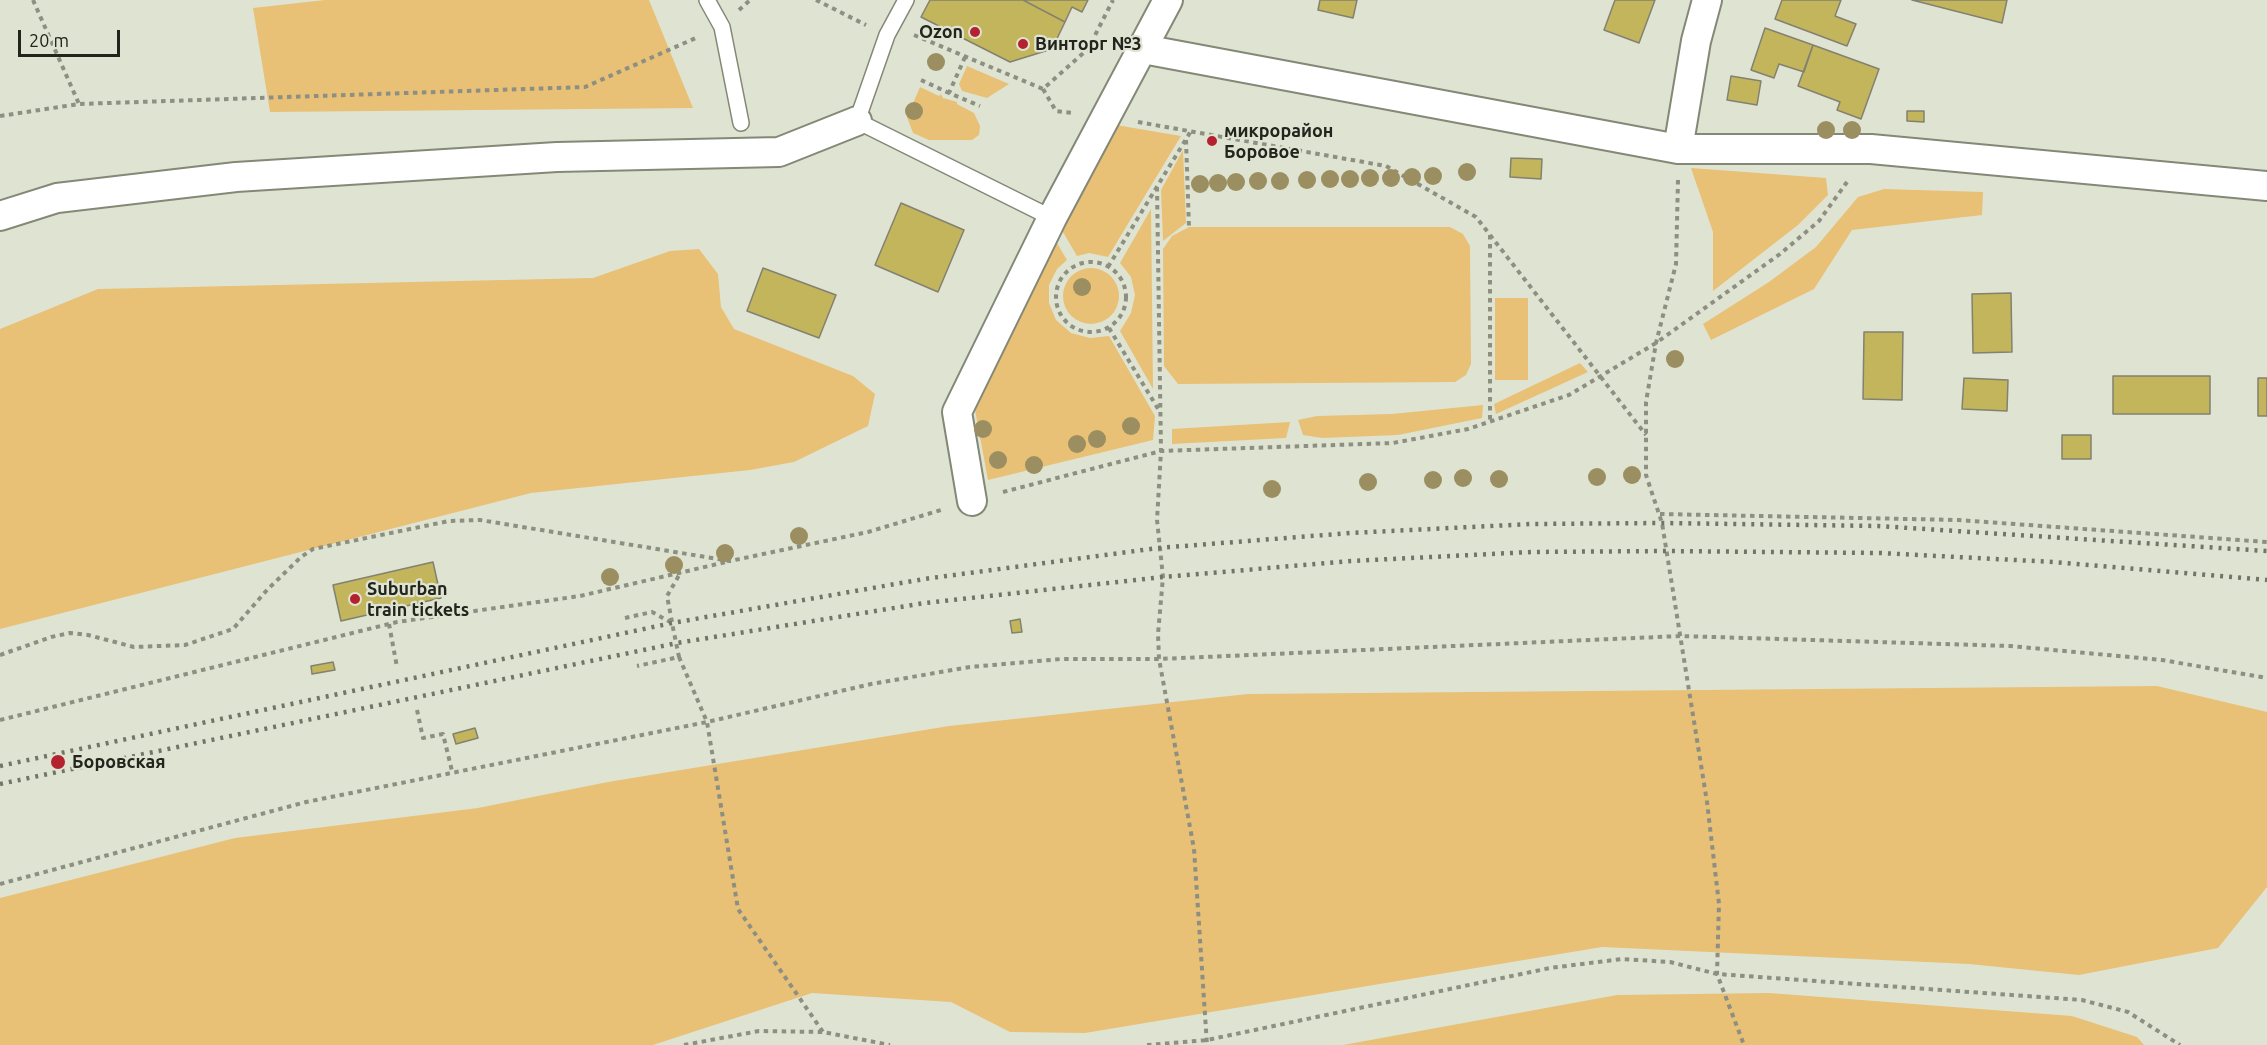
<!DOCTYPE html>
<html>
<head>
<meta charset="utf-8">
<style>
  body { margin:0 }
  #map { position:relative; width:2267px; height:1045px; overflow:hidden; background:#dfe4d2; font-family:Ubuntu,sans-serif }
  canvas { display:block }
  .scale { position:absolute; left:18px; top:30px; width:102px; height:27px; box-sizing:border-box; border:3px solid #22241d; border-top:0; padding-left:8px; font-size:18px; line-height:21px; white-space:nowrap; color:#22241d; -webkit-text-stroke:4px #dfe4d2; paint-order:stroke }
</style>
</head>
<body>
<div id="map">
<canvas width="2267" height="1045"></canvas>
<div class="scale">20 m</div>
</div>
<script>
const c = document.querySelector('canvas').getContext('2d');
c.lineJoin = 'round';
function fillPath(path, color) {
  c.fillStyle = color;
  c.fill(path, 'evenodd');
}
function poly(rows) {
  const path = new Path2D();
  for (const r of rows) {
    if (r.length === 3) {
      path.moveTo(r[0] + r[2], r[1]);
      path.arc(r[0], r[1], r[2], 0, 2 * Math.PI);
      continue;
    }
    path.moveTo(r[0], r[1]);
    for (let i = 2; i < r.length; i += 2) path.lineTo(r[i], r[i + 1]);
  }
  return path;
}
function strokePath(path, color, width, dash) {
  c.strokeStyle = color;
  c.lineWidth = width;
  c.lineCap = dash ? 'butt' : 'round';
  c.setLineDash(dash || []);
  c.stroke(path);
}
function write(font, color, halo, rows, align = 'center') {
  c.font = font + ' Ubuntu,sans-serif';
  c.lineWidth = 4.5;
  c.setLineDash([]);
  c.textBaseline = 'middle';
  c.strokeStyle = halo;
  c.fillStyle = color;
  for (const [text, x, y, turn = 0] of rows) {
    c.save();
    c.translate(x, y);
    c.rotate((+turn || 0) * Math.PI / 180);
    c.textAlign = isNaN(turn) ? turn : align;
    if (halo) c.strokeText(text, 0, 0);
    c.fillText(text, 0, 0);
    c.restore();
  }
}
fillPath(poly([
  [325,0,649,0,693,108,270,112,253,8],
  [967,66,1009,84,987,98,962,91,959,84],
  [920,87,939,96,941,94,943,98,957,102,957,104,974,113,980,126,979,135,972,140,929,140,913,133,907,117],
  [1110,124,1181,136,1108,257,1089,253,1077,256,1060,227],
  [1183,150,1186,223,1163,241,1161,190],
  [1691,168,1826,178,1828,195,1798,225,1713,291,1713,232],
  [1884,189,1983,192,1982,215,1852,230,1814,289,1711,340,1703,324,1769,282,1816,247,1858,197],
  [1151,209,1153,389,1120,331,1131,313,1135,295,1131,277,1120,263],
  [1189,227,1450,227,1463,234,1470,246,1471,364,1466,375,1455,382,1178,384,1164,366,1163,249,1172,236],
  [1054,238,1067,260,1057,269,1049,285,1049,303,1056,320,1071,333,1090,338,1109,336,1155,416,1153,440,988,480,975,410],
  [699,249,718,274,721,307,734,329,853,376,875,394,868,426,794,462,750,470,531,493,0,629,0,329,98,289,593,278,670,251],
  [1091,296,28],
  [1495,298,1528,298,1528,380,1495,380],
  [1580,363,1588,372,1496,414,1494,404],
  [1483,405,1482,418,1398,435,1322,438,1303,435,1298,420,1317,416,1392,414],
  [1290,422,1286,438,1172,444,1172,429],
  [2157,686,2267,712,2267,887,2218,948,2079,975,1969,964,1602,947,1085,1033,1010,1032,951,1002,812,993,653,1045,0,1045,0,898,235,838,478,808,608,782,949,726,1248,694],
  [1769,993,2072,1016,2137,1037,2144,1045,1343,1045,1617,995]
]), '#e8c076');
const building = poly([
  [930,0,1023,0,1065,22,1052,49,1010,62,921,17,930,0],
  [1023,0,1088,0,1082,12,1072,7,1065,22,1023,0],
  [1320,0,1357,0,1353,18,1318,10,1320,0],
  [1615,0,1655,0,1639,43,1604,30,1615,0],
  [1782,0,1841,0,1835,16,1856,24,1847,46,1775,19,1782,0],
  [1912,0,2007,0,2002,23,1912,0],
  [1765,28,1813,45,1804,72,1779,64,1774,78,1751,70,1765,28],
  [1813,45,1879,69,1861,119,1837,110,1840,102,1798,86,1813,45],
  [1731,76,1761,81,1757,105,1727,100,1731,76],
  [1907,111,1924,111,1924,122,1907,121,1907,111],
  [1511,158,1542,159,1541,179,1510,177,1511,158],
  [901,203,964,230,938,292,875,265,901,203],
  [763,268,836,295,819,338,747,311,763,268],
  [2011,293,2012,352,1973,353,1972,294,2011,293],
  [1864,332,1903,332,1902,400,1863,399,1864,332],
  [2113,376,2210,376,2210,414,2113,414,2113,376],
  [1964,378,2008,380,2007,411,1962,409,1964,378],
  [2258,378,2267,378,2267,416,2258,416,2258,378],
  [2062,435,2091,435,2091,459,2062,459,2062,435],
  [433,562,441,598,341,621,333,585,433,562],
  [1020,619,1022,632,1012,633,1010,621,1020,619],
  [333,662,335,670,312,674,311,666,333,662],
  [475,728,478,738,456,744,453,734,475,728]
]);
fillPath(building, '#c2b55c');
strokePath(building, '#838170', 1.5);
const lane = poly([
  [707,0,722,27,741,123],
  [906,0,887,35,857,121,1052,218]
]);
const street = poly([
  [1143,49,1678,149,1871,149,2267,186],
  [1678,149,1696,41,1707,0],
  [0,216,57,198,236,177,557,157,779,152,857,121],
  [972,501,957,412,1052,218,1168,0]
]);
strokePath(lane, '#838877', 18);
strokePath(street, '#838877', 32);
strokePath(poly([
  [33,0,79,104],
  [816,0,866,25],
  [739,10,750,0],
  [914,35,1043,89,1088,49,1113,0],
  [965,57,949,93,980,106],
  [921,80,949,93],
  [1043,89,1056,111,1074,113],
  [0,116,79,104,585,87,698,37],
  [1138,122,1386,166,1476,217,1646,435],
  [1186,140,1189,227],
  [1678,180,1676,264,1656,343,1646,402,1646,475,1662,523,1707,802,1719,904,1717,974,1744,1045],
  [1157,187,1161,451,1157,520,1163,577,1158,634,1159,659,1194,849,1207,1045],
  [1490,235,1490,421],
  [1091,297,35],
  [1108,267,1191,131],
  [1109,328,1160,412],
  [1003,492,1161,451,1393,443,1468,429,1569,395,1656,343,1780,254,1819,221,1847,182],
  [1660,514,1958,520,2267,542],
  [625,618,652,612,672,623,679,657,637,666],
  [672,622,667,596,681,572],
  [389,624,397,667],
  [0,655,51,637,70,633,88,635,134,647,185,645,233,629,267,590,301,557,313,549,449,521,480,520,730,561,868,532,941,510],
  [679,657,707,722,738,909,823,1032],
  [417,710,423,738,443,734,452,771],
  [0,720,397,622,580,596,726,562],
  [0,884,306,802,707,722,871,684,970,667,1061,659,1159,659,1680,636,2010,646,2162,660,2267,678],
  [684,1045,759,1031,823,1032,890,1045],
  [1147,1045,1207,1040,1550,968,1622,959,1670,962,1717,974,2082,1000,2128,1012,2180,1045]
]), '#8c8f82', 4, [4.5, 4.5]);
strokePath(lane, '#fff', 15);
strokePath(street, '#fff', 28);
strokePath(poly([
  [0,766,672,623,924,579,1158,548,1350,533,1531,524,1662,523,1878,526,2267,551],
  [0,784,677,643,925,603,1163,577,1351,561,1531,552,1666,551,1880,553,2054,562,2267,580]
]), '#717469', 4.5, [3, 6]);
c.fillStyle = '#9b8e60';
for (const [x, y] of [
  [936,62],
  [914,111],
  [1826,130],
  [1852,130],
  [1467,172],
  [1433,176],
  [1412,177],
  [1370,178],
  [1391,178],
  [1330,179],
  [1350,179],
  [1307,180],
  [1258,181],
  [1280,181],
  [1236,182],
  [1218,183],
  [1200,184],
  [1082,287],
  [1675,359],
  [1131,426],
  [983,429],
  [1097,439],
  [1077,444],
  [998,460],
  [1034,465],
  [1632,475],
  [1597,477],
  [1463,478],
  [1499,479],
  [1433,480],
  [1368,482],
  [1272,489],
  [799,536],
  [725,553],
  [674,565],
  [610,577]
]) {
  c.beginPath();
  c.arc(x, y, 9, 0, 2 * Math.PI);
  c.fill();
}
for (const [x, y, r, color] of [
  [975,32,6,"#b3222e"],
  [1023,44,6,"#b3222e"],
  [1212,141,6,"#b3222e"],
  [355,599,6,"#b3222e"],
  [58,762,8,"#b3222e"]
]) {
  const dot = new Path2D();
  dot.arc(x, y, r, 0, 2 * Math.PI);
  c.fillStyle = color;
  c.fill(dot);
  strokePath(dot, '#dfe4d2', 2);
}
write('bold 18px', '#22241d', '#dfe4d2', [
  ["Ozon",963,32,"right"],
  ["Винторг №3",1035,44],
  ["микрорайон",1224,131],
  ["Боровое",1224,152],
  ["Suburban",367,589],
  ["train tickets",367,610],
  ["Боровская",72,762]
], 'left');
</script>
</body>
</html>
